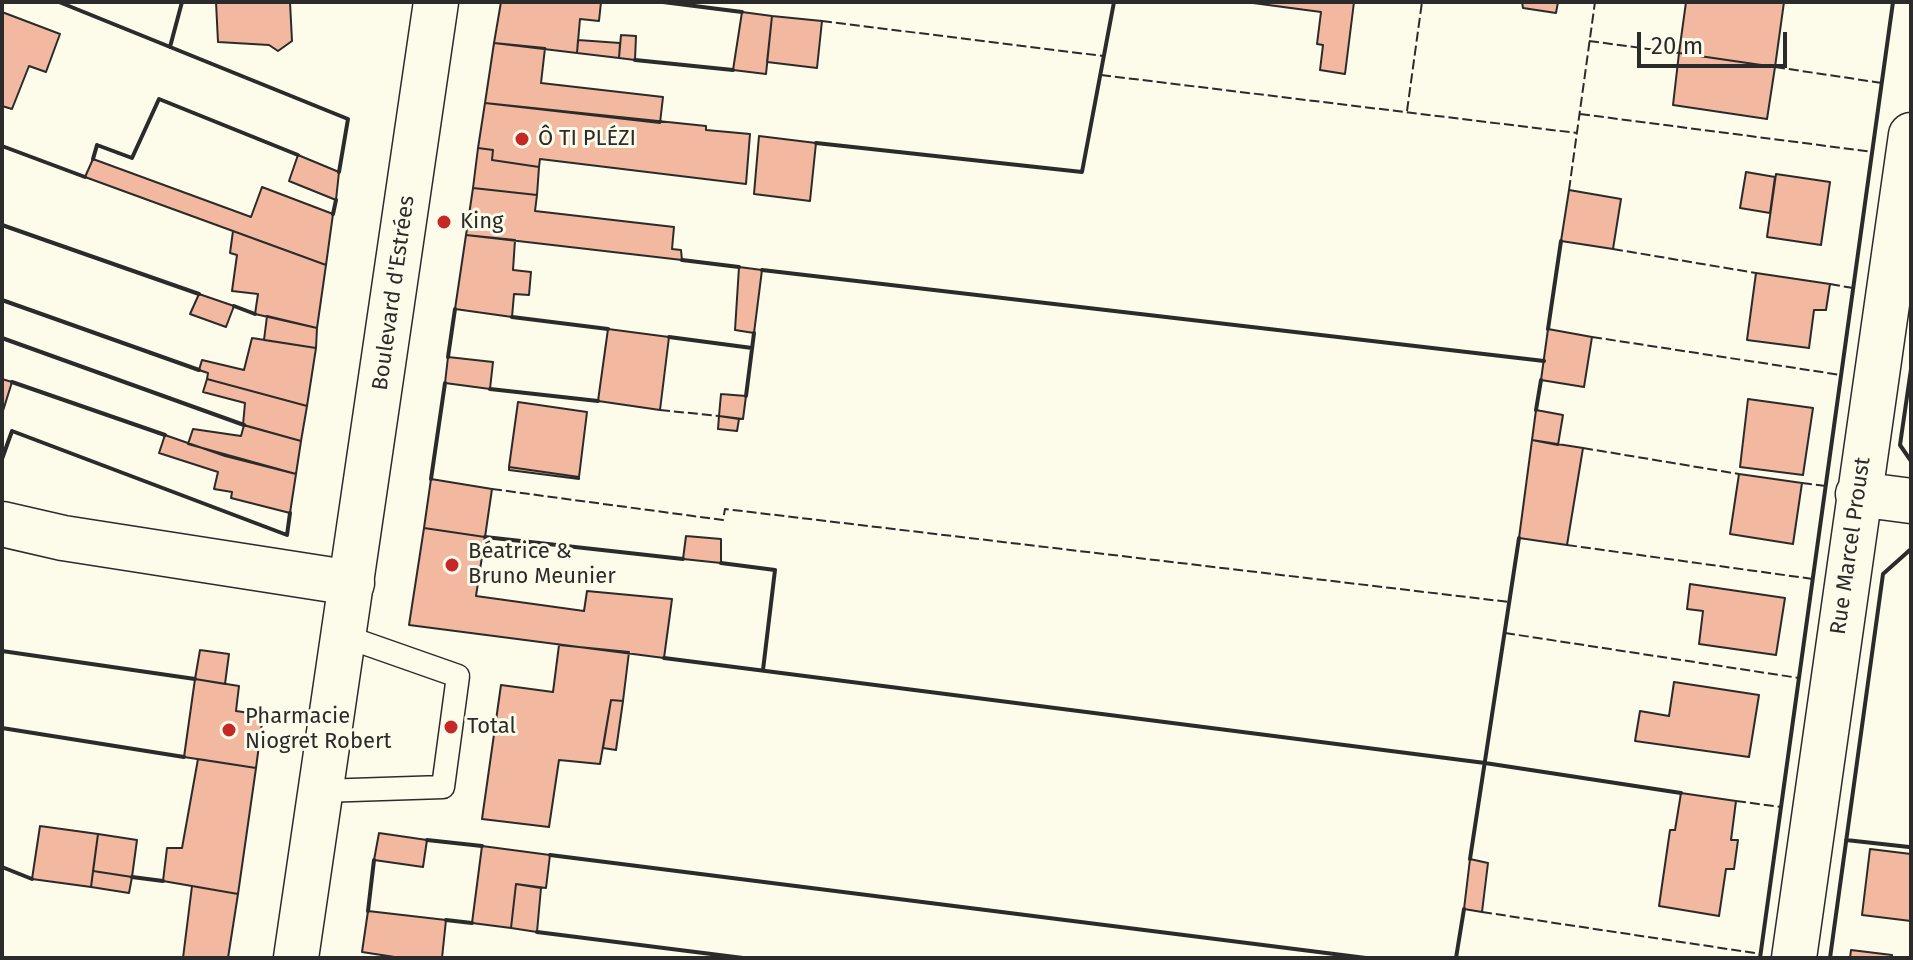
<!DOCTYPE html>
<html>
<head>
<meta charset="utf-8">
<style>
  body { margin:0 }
  #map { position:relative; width:1913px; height:960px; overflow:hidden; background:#fdfbea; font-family:"Fira Sans",sans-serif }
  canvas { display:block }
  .frame { position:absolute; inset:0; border:4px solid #2b2b2b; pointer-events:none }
  .scale { position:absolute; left:1637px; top:32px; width:150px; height:36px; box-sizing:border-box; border:4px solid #2b2b2b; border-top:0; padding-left:10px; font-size:24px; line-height:28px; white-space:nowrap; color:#2b2b2b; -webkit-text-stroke:6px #fdfbea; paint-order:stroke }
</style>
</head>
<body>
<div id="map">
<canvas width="1913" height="960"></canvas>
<div class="frame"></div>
<div class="scale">20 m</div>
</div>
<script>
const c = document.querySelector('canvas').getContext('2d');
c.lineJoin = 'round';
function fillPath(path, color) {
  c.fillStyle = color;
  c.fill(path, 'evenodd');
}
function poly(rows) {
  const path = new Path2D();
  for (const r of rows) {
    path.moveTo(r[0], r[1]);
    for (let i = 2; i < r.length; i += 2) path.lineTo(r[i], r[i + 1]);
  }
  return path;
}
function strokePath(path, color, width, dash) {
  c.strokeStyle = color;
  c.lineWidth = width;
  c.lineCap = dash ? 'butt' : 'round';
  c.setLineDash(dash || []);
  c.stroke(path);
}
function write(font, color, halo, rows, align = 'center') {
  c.font = font + ' "Fira Sans",sans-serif';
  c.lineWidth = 6;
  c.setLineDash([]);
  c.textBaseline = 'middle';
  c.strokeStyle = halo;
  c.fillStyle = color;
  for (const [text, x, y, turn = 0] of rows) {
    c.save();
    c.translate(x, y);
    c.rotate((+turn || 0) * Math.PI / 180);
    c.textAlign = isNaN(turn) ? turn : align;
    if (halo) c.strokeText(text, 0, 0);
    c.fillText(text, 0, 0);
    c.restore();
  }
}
const building = poly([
  [216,2,290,2,292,41,278,51,269,45,218,42,216,2],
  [501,2,601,2,599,21,580,19,577,53,494,43,501,2],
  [1354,2,1345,74,1320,70,1323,45,1317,44,1321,12,1253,3,1354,2],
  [1522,2,1558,2,1556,13,1523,8,1522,2],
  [1686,2,1784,2,1775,67,1679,53,1686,2],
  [2,12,60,34,46,72,29,66,12,109,2,106,2,12],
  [742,12,772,16,766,74,733,70,742,12],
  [772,16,822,21,817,68,767,62,772,16],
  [621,35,636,36,635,60,619,58,621,35],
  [578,40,620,43,619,58,577,53,578,40],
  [494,43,545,48,541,83,663,97,660,123,485,103,494,43],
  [1679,53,1775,67,1767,119,1673,105,1679,53],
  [485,103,706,126,706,130,750,134,746,184,540,159,539,167,492,160,493,150,478,148,485,103],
  [759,136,816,143,810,201,754,194,759,136],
  [478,148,493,150,492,160,539,167,537,195,473,188,478,148],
  [298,155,339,172,336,200,289,181,298,155],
  [93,159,251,217,262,187,333,214,326,265,85,177,93,159],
  [1746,172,1775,177,1770,213,1740,208,1746,172],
  [1776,174,1830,182,1821,245,1767,237,1776,174],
  [473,188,537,195,535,211,674,227,672,249,681,250,682,260,466,235,473,188],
  [1569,190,1621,199,1613,249,1561,241,1569,190],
  [233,231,326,265,317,328,255,314,258,294,232,291,237,255,230,253,233,231],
  [466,235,515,240,513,270,531,272,529,295,514,294,512,317,455,309,466,235],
  [739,267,762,270,754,333,735,330,739,267],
  [1756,273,1830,284,1826,310,1814,310,1809,348,1747,340,1756,273],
  [199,294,234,306,226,327,190,314,199,294],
  [267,316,317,328,316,348,264,340,267,316],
  [608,329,669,337,660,410,598,401,608,329],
  [1548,329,1592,337,1584,387,1541,380,1548,329],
  [252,338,316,348,307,406,207,379,208,373,199,370,202,360,244,370,252,338],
  [448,357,493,362,490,389,445,383,448,357],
  [2,379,12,382,2,414,2,379],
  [207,379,307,406,301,441,243,425,245,403,203,392,207,379],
  [721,394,746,396,743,419,719,416,721,394],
  [1748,399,1813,408,1803,475,1740,467,1748,399],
  [518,402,587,412,579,477,509,467,518,402],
  [1536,410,1563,415,1558,445,1532,440,1536,410],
  [719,416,739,419,737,431,718,429,719,416],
  [244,425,301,441,296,474,188,444,193,429,241,436,244,425],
  [165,435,225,456,296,474,290,513,231,498,232,492,214,489,218,472,159,453,165,435],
  [1532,440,1583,448,1567,545,1519,538,1532,440],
  [509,467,579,477,579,479,509,470,509,467],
  [1739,474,1802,483,1793,544,1730,534,1739,474],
  [431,479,492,489,485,537,424,528,431,479],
  [424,528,485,537,476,596,584,611,587,591,672,599,664,658,409,625,424,528],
  [686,536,721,539,721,563,683,559,686,536],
  [1690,584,1785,598,1776,655,1699,644,1703,611,1687,609,1690,584],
  [559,645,629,652,623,701,611,700,600,764,559,760,549,827,482,819,501,685,553,692,559,645],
  [200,650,229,654,225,684,195,679,200,650],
  [195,679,239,686,236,711,263,715,256,768,184,757,195,679],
  [1674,682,1759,695,1749,757,1635,741,1640,711,1669,716,1674,682],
  [611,700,623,701,616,750,603,748,611,700],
  [198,759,256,768,238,894,163,881,167,848,182,848,198,759],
  [1681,793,1736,801,1731,840,1738,840,1734,869,1726,869,1719,916,1659,906,1670,830,1675,830,1681,793],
  [40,826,98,834,91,887,32,879,40,826],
  [379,833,427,840,423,867,374,860,379,833],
  [98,834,137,840,132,877,93,871,98,834],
  [482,846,550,855,546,888,516,884,511,928,472,923,482,846],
  [1870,849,1911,854,1911,921,1862,915,1870,849],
  [1470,859,1488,863,1482,912,1464,909,1470,859],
  [93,871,132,877,129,893,91,887,93,871],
  [516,884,541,888,537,932,511,928,516,884],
  [192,886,238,894,228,958,183,958,192,886],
  [368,911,446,920,442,958,401,958,362,952,368,911],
  [1851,950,1892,955,1892,958,1850,958,1851,950]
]);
fillPath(building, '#f2b8a0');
strokePath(building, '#2b2b2b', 2);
const lane = poly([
  [321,791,443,787,458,676,344,636]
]);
const street = poly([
  [1858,494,1911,501],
  [2,524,63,538,352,583],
  [1794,958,1911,135]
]);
const primary = poly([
  [296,958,436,2]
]);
strokePath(lane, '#2b2b2b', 25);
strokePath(street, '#2b2b2b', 47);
strokePath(primary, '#2b2b2b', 47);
strokePath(lane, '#fdfbea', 22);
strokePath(street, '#fdfbea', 44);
strokePath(primary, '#fdfbea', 44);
strokePath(poly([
  [822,21,1103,56],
  [1589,41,1679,53],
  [1775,67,1882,83],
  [1101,75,1577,133],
  [1407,111,1422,2],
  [1580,114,1873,152],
  [1569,190,1595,2],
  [1613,249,1756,273],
  [1830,284,1853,288],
  [1592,337,1841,375],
  [660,410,719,416],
  [1583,448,1739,474],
  [1802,483,1826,486],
  [492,489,723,520,725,509,1509,602],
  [1567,545,1813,579],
  [1505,633,1799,678],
  [1736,801,1781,807],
  [1482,912,1761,954]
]), '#2b2b2b', 2, [10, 4]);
strokePath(poly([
  [59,2,348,119,339,172],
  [663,2,742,12],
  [170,47,182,2],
  [635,60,733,70],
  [816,143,1082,172,1114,2],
  [2,146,85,177],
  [93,159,97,145,132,158,159,99,298,155],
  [333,214,336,200],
  [2,225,199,294],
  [682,260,739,267],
  [762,270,1544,361],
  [2,300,199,370],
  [234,306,255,314],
  [512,317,608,329],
  [1548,329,1561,241],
  [669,337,752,348],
  [2,338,244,425],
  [448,357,455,309],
  [1911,369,1900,445,1911,461],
  [12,382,165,435],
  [490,389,598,401],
  [746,396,754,333],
  [1536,410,1541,380],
  [2,459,12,431,287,535,290,513],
  [431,479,445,383],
  [485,537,683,559],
  [721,563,775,570,763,670],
  [2,651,195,679],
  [664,658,1485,763,1681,793],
  [2,728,184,757],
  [427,840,482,846],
  [1846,840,1909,847],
  [550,855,1366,958],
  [1470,859,1519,538],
  [2,867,32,879],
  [132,877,163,881],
  [368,911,374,860],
  [446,920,472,923],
  [537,932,743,958],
  [1456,958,1464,909],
  [1760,958,1893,2],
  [1830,958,1883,574,1911,549]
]), '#2b2b2b', 4);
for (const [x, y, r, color] of [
  [522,139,8,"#c62828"],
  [444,222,8,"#c62828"],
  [452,565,8,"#c62828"],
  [451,727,8,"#c62828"],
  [229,730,8,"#c62828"]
]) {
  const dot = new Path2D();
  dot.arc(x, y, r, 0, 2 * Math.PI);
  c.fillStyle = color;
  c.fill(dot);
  strokePath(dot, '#fdfbea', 3);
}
write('22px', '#2b2b2b', '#fdfbea', [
  ["Ô TI PLÉZI",538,139],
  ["King",460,222],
  ["Béatrice &",468,552],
  ["Bruno Meunier",468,577],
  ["Pharmacie",245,717],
  ["Niogret Robert",245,742],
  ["Total",467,727]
], 'left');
write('22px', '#2b2b2b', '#fdfbea', [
  ["Boulevard d'Estrées",394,293,-82],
  ["Rue Marcel Proust",1851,546,-82]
]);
</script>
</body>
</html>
